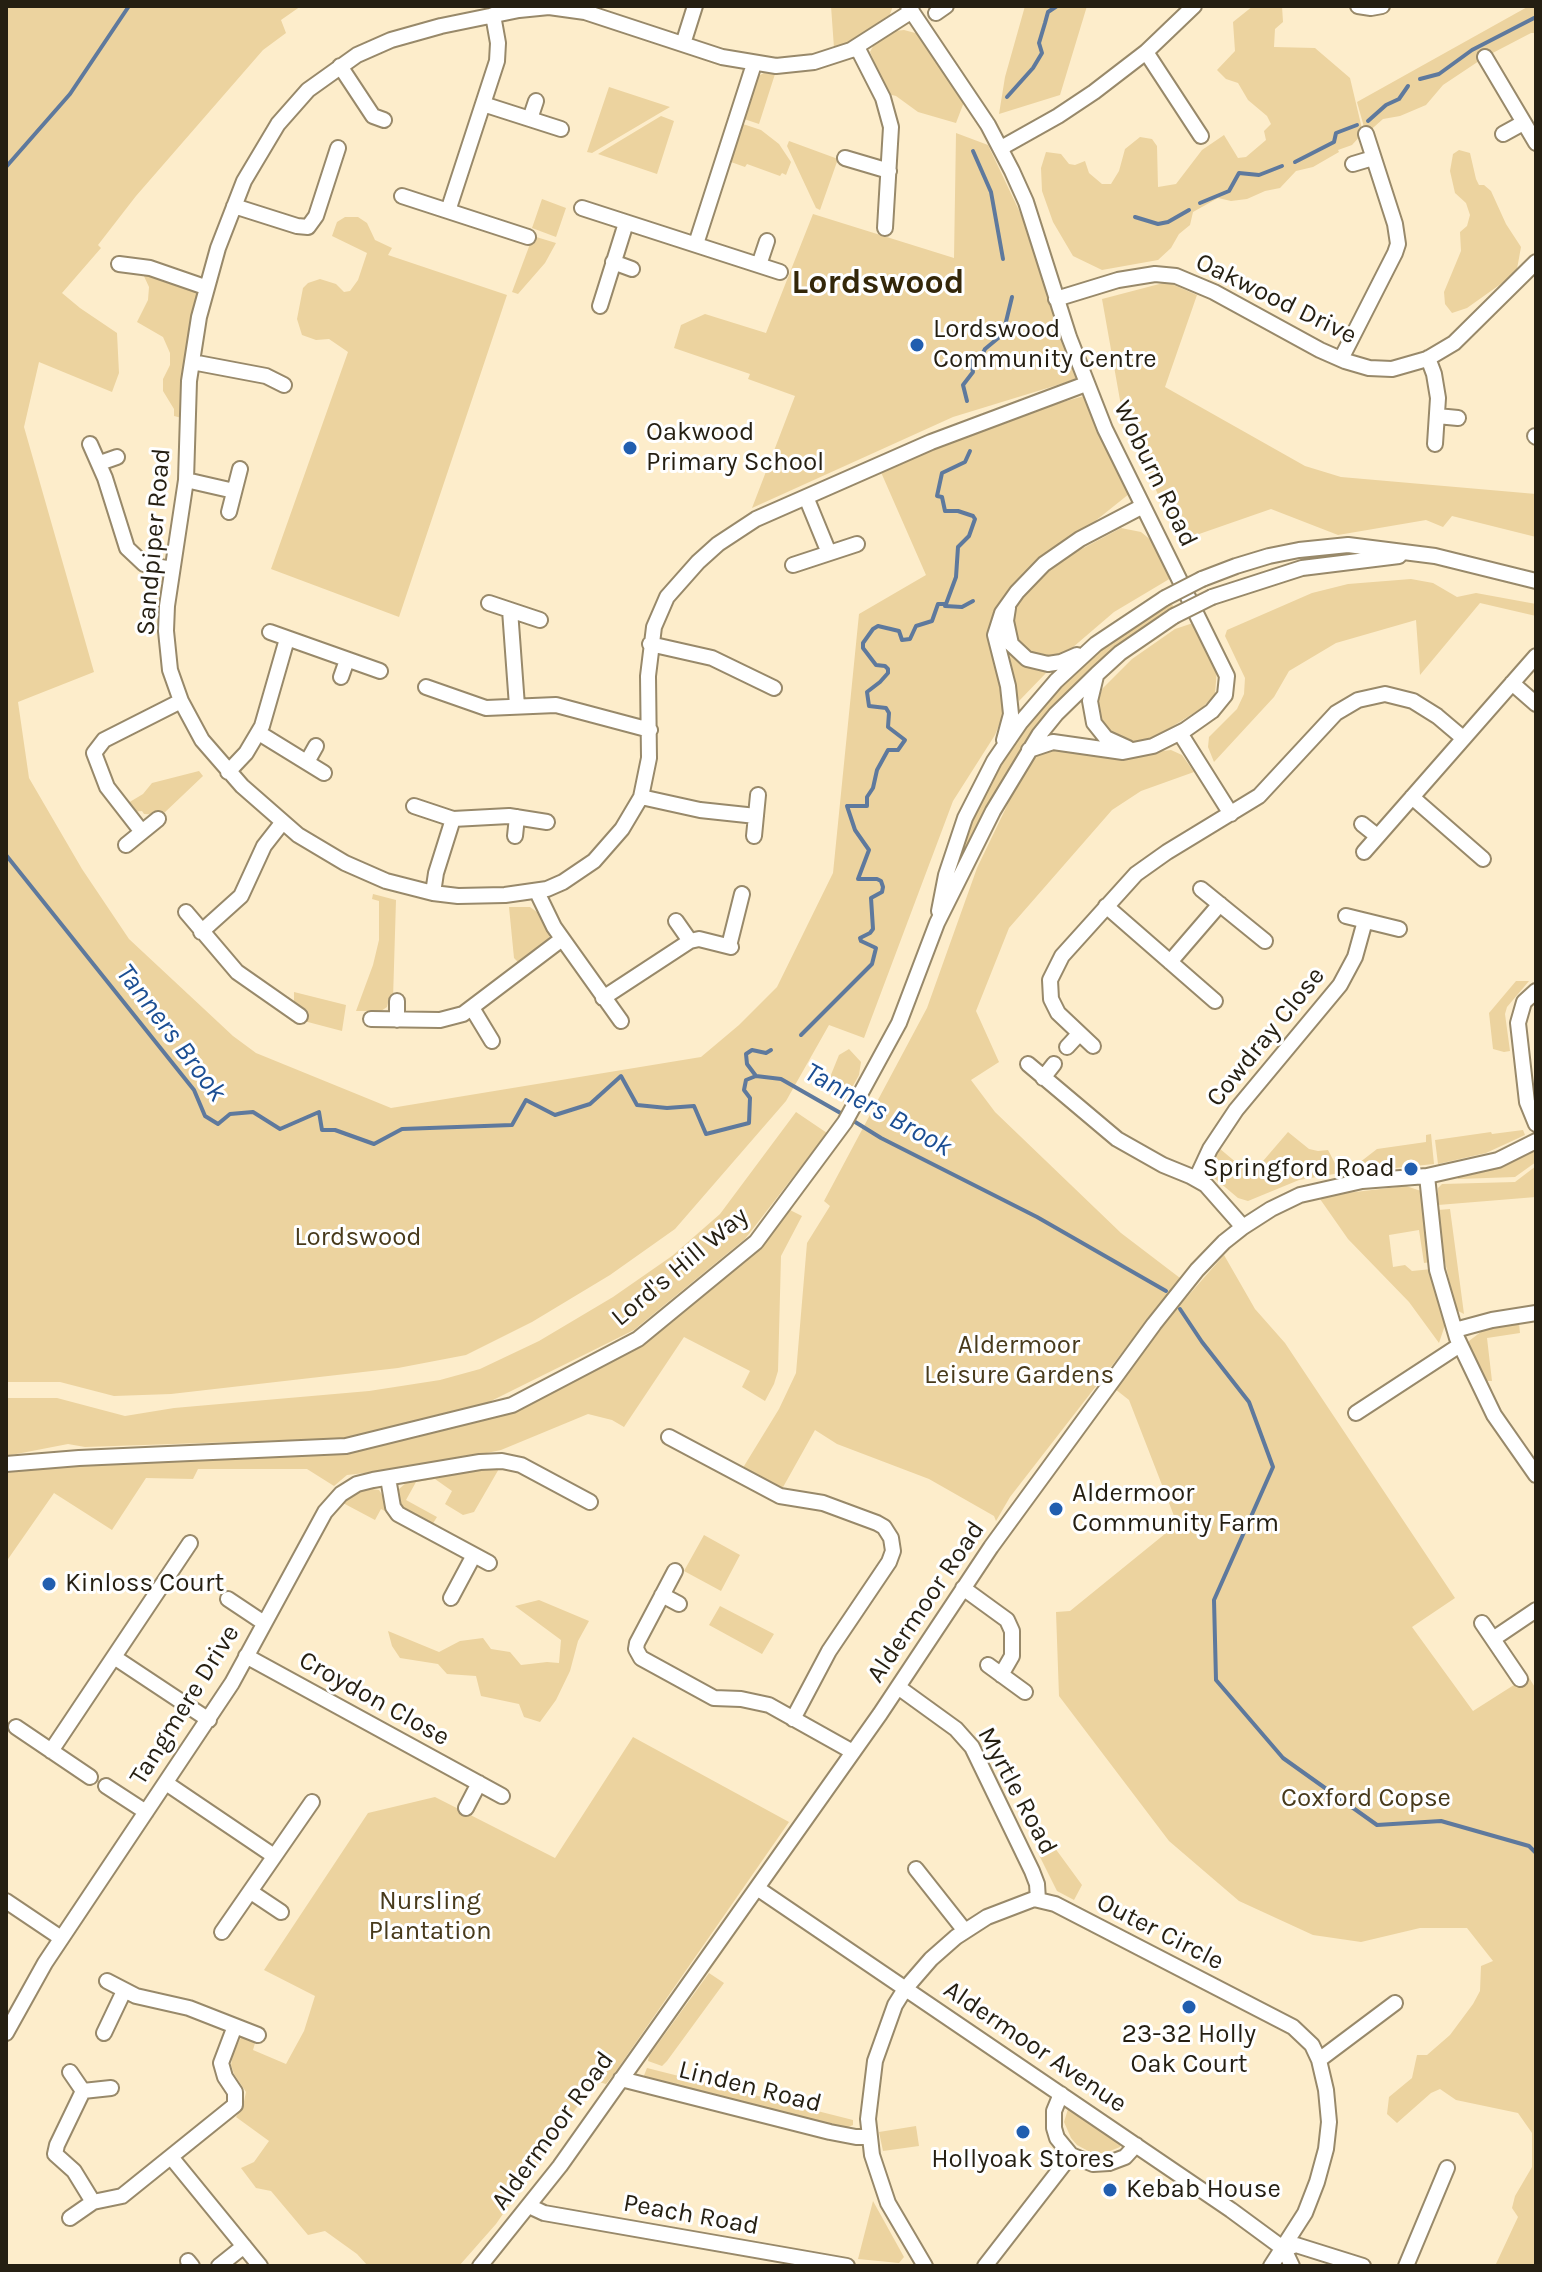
<!DOCTYPE html>
<html>
<head>
<meta charset="utf-8">
<style>
  body { margin:0 }
  #map { position:relative; width:1542px; height:2272px; overflow:hidden; background:#fdedcb; font-family:Karla,sans-serif }
  canvas { display:block }
  .frame { position:absolute; inset:0; border:8px solid #251f12; pointer-events:none }
</style>
</head>
<body>
<div id="map">
<canvas width="1542" height="2272"></canvas>
<div class="frame"></div>
</div>
<script>
const c = document.querySelector('canvas').getContext('2d');
c.lineJoin = 'round';
function fillPath(path, color) {
  c.fillStyle = color;
  c.fill(path, 'evenodd');
}
function poly(rows) {
  const path = new Path2D();
  for (const r of rows) {
    path.moveTo(r[0], r[1]);
    for (let i = 2; i < r.length; i += 2) path.lineTo(r[i], r[i + 1]);
  }
  return path;
}
function strokePath(path, color, width, dash) {
  c.strokeStyle = color;
  c.lineWidth = width;
  c.lineCap = dash ? 'butt' : 'round';
  c.setLineDash(dash || []);
  c.stroke(path);
}
function write(font, color, halo, rows, align = 'center') {
  c.font = font + ' Karla,sans-serif';
  c.lineWidth = 6;
  c.setLineDash([]);
  c.textBaseline = 'middle';
  c.strokeStyle = halo;
  c.fillStyle = color;
  for (const [text, x, y, turn = 0] of rows) {
    c.save();
    c.translate(x, y);
    c.rotate((+turn || 0) * Math.PI / 180);
    c.textAlign = isNaN(turn) ? turn : align;
    if (halo) c.strokeText(text, 0, 0);
    c.fillText(text, 0, 0);
    c.restore();
  }
}
fillPath(poly([
  [6,6,301,6,281,20,286,33,263,50,136,196,98,245,101,248,62,293,80,308,117,333,119,373,112,392,39,362,24,427,94,672,18,702,29,778,82,869,129,939,233,1036,256,1053,391,1108,701,1057,739,1025,777,987,833,873,859,614,926,575,880,470,974,427,1084,396,1129,494,1089,526,1032,564,1001,601,995,612,1004,699,1001,720,995,735,953,801,864,1038,829,1025,786,1101,675,1229,610,1275,532,1322,466,1355,398,1368,171,1394,114,1396,60,1382,6,1382],
  [831,6,893,6,889,17,882,23,846,44,834,48],
  [1025,6,1087,6,1060,95,999,114,1005,77],
  [1253,6,1282,6,1283,22,1275,29,1274,47,1315,48,1350,78,1363,133,1352,145,1338,150,1339,152,1313,167,1296,171,1280,188,1265,191,1247,199,1231,201,1218,198,1193,212,1190,225,1179,234,1171,248,1158,260,1102,270,1073,256,1053,222,1042,191,1041,168,1046,152,1061,154,1069,164,1075,165,1085,161,1089,173,1102,184,1111,184,1119,171,1125,149,1140,137,1152,139,1157,146,1158,187,1176,184,1202,150,1224,135,1238,158,1246,157,1266,140,1264,131,1271,124,1267,116,1248,100,1238,83,1226,79,1217,70,1235,51,1233,22],
  [1529,6,1536,6,1536,33,1531,33,1485,57,1443,85,1426,105,1400,116,1383,119,1366,134,1357,102],
  [904,30,919,34,964,102,956,123,918,112,896,96,888,94,870,52,873,46,895,31],
  [764,73,775,74,759,124,744,119,758,76],
  [609,87,670,107,592,153,587,152],
  [661,116,674,121,657,174,598,154],
  [743,124,761,130,779,144,791,162,786,175,782,173,780,176,747,164,745,167,731,162],
  [956,133,988,145,1025,223,1052,312,1077,379,953,417,752,508,795,396,748,379,750,374,674,348,681,325,705,314,766,333,813,214,954,258],
  [789,141,838,159,820,210,816,208,787,146],
  [1459,150,1470,153,1476,179,1479,185,1484,185,1491,191,1506,224,1521,247,1517,269,1505,281,1467,308,1452,313,1445,304,1444,292,1461,251,1460,232,1467,226,1470,215,1466,203,1455,193,1450,171,1453,154],
  [542,199,566,208,556,237,532,228],
  [345,217,358,217,367,223,375,240,392,248,388,255,507,295,399,617,271,569,348,352,329,339,316,340,302,335,297,319,303,288,308,283,320,279,336,284,344,292,350,291,358,280,367,253,332,236,337,222],
  [533,236,556,243,545,263,518,294,512,292],
  [143,274,176,280,199,292,182,418,174,416,174,409,163,391,163,379,170,365,170,353,163,337,137,322,148,300,149,287],
  [1167,282,1197,295,1165,387,1305,466,1341,477,1536,494,1536,537,1452,516,1443,527,1426,520,1338,535,1271,509,1179,541,1123,417,1102,299],
  [1121,528,1141,532,1152,541,1171,578,1114,612,1065,654,1054,659,1026,653,1013,636,1012,612,1020,599,1061,560],
  [1411,579,1433,583,1457,597,1476,593,1536,604,1536,616,1480,603,1420,675,1416,620,1336,643,1289,671,1274,697,1214,762,1208,747,1209,737,1237,709,1244,694,1245,678,1225,636,1227,630,1312,593,1348,584],
  [1171,603,1176,610,1101,659,1045,717,1007,771,976,828,956,876,952,874,968,830,992,779,1035,716,1077,671,1113,639],
  [1193,623,1217,669,1215,694,1202,708,1157,736,1137,742,1114,737,1100,722,1097,706,1102,689,1132,659,1175,629],
  [1002,635,1026,665,1042,669,1046,673,1019,701,1005,659],
  [1045,750,1121,756,1171,750,1182,755,1194,772,1141,791,1112,810,1009,928,976,1011,999,1062,971,1080,995,1112,1121,1233,1180,1278,1010,1497,996,1521,994,1516,929,1479,837,1444,815,1430,782,1489,741,1471,779,1409,796,1373,807,1243,830,1206,824,1201,927,1008,977,868,1030,758],
  [199,771,203,776,162,815,144,814,142,811,133,812,128,808,128,803,143,794,152,783],
  [373,894,396,900,393,999,389,999,387,1007,381,1011,356,1011,373,965,379,940,379,901,372,899],
  [509,907,530,907,537,912,551,934,544,945,520,964,514,958],
  [1516,981,1529,981,1507,1007,1505,1014,1510,1051,1504,1052,1493,1049,1489,1013],
  [294,992,346,1005,342,1031,304,1021,308,1011,294,1002],
  [849,1049,861,1062,859,1075,844,1102,826,1087,839,1055],
  [796,1112,827,1133,745,1239,634,1330,487,1403,349,1438,85,1447,68,1444,6,1456,6,1398,57,1398,125,1416,174,1408,369,1391,440,1380,480,1369,539,1341,613,1297,672,1256,720,1214],
  [1523,1130,1525,1135,1486,1153,1438,1164,1435,1140,1491,1132,1492,1134],
  [1288,1132,1309,1149,1318,1151,1328,1150,1340,1173,1299,1180,1248,1201,1238,1198,1213,1177,1212,1163,1219,1148,1251,1175],
  [1431,1134,1434,1164,1356,1172,1355,1166,1377,1149,1426,1142,1426,1135],
  [1536,1148,1536,1162,1515,1177,1458,1179,1457,1177,1502,1165],
  [1536,1166,1536,1197,1438,1205,1438,1188,1442,1184,1515,1182],
  [1406,1186,1424,1192,1431,1262,1424,1263,1419,1230,1389,1235,1393,1267,1405,1265,1412,1271,1432,1269,1447,1319,1439,1343,1409,1302,1348,1239,1320,1199,1338,1194],
  [1450,1209,1464,1314,1456,1310,1440,1240,1438,1210],
  [790,1210,802,1216,781,1256,778,1371,774,1384,765,1401,742,1387,750,1371,684,1337,624,1427,612,1420,588,1414,501,1450,420,1467,347,1475,334,1486,307,1469,198,1469,193,1479,146,1478,112,1530,54,1493,6,1562,6,1470,346,1452,512,1410,634,1350,763,1243],
  [1224,1255,1255,1309,1285,1343,1455,1598,1412,1627,1473,1711,1528,1676,1536,1689,1536,2266,1495,2266,1518,2217,1512,2208,1515,2196,1532,2167,1532,2133,1518,2113,1456,2100,1440,2089,1431,2093,1397,2123,1387,2114,1389,2097,1412,2078,1417,2055,1427,2055,1450,2035,1473,2004,1480,1991,1481,1966,1493,1961,1467,1928,1420,1928,1361,1942,1313,1935,1239,1901,1169,1841,1059,1696,1056,1612,1070,1611,1171,1529,1176,1521,1129,1400,1115,1389,1165,1322],
  [1519,1323,1520,1333,1487,1338,1492,1381,1485,1381,1469,1348,1469,1341,1482,1331],
  [500,1467,474,1512,463,1515,445,1504,452,1491,435,1479,416,1482,406,1500,437,1517,432,1525,400,1506,399,1489,407,1482],
  [366,1488,379,1490,385,1499,385,1511,381,1509,375,1520,343,1503],
  [704,1535,740,1555,721,1591,684,1571],
  [539,1600,589,1621,578,1641,570,1671,556,1700,540,1722,524,1717,519,1704,481,1696,476,1676,447,1674,438,1664,400,1658,392,1646,388,1631,439,1652,460,1641,483,1638,491,1649,510,1652,521,1665,547,1662,559,1663,561,1640,515,1606],
  [720,1606,774,1634,762,1654,709,1625],
  [633,1737,789,1822,614,2074,606,2084,595,2081,496,2224,459,2266,368,2266,357,2254,325,2231,308,2235,271,2191,256,2188,241,2168,254,2162,269,2141,236,2117,243,2106,246,2092,234,2074,231,2065,233,2054,241,2037,255,2043,253,2050,286,2064,304,2031,315,1996,264,1970,368,1813,435,1797,555,1858],
  [1052,1844,1082,1885,1074,1900,1057,1891,1037,1851],
  [709,1973,724,1983,667,2061,662,2066,648,2061,649,2056],
  [647,2068,853,2120,853,2125,846,2128,643,2078],
  [1068,2109,1121,2144,1120,2147,1105,2153,1092,2153,1077,2145,1071,2138,1064,2122],
  [916,2126,919,2146,883,2151,879,2132],
  [873,2201,904,2257,899,2263,858,2259]
]), '#ecd39f');
strokePath(poly([
  [1420,79,1439,74,1472,50,1536,17],
  [1007,97,1033,68,1042,53,1039,43,1045,23,1048,12,1057,6],
  [1368,121,1386,105,1399,99,1408,86],
  [973,151,991,192,1003,259],
  [1295,162,1334,142,1336,133,1357,125],
  [6,167,70,94,129,6],
  [1200,203,1229,191,1239,173,1259,175,1282,166],
  [1135,217,1158,224,1168,222,1189,210],
  [967,401,963,385,973,372,970,358,982,355,985,349,1003,334,1012,297],
  [945,606,962,607,973,601],
  [6,855,194,1090,205,1116,218,1124,230,1114,253,1112,280,1129,319,1112,322,1130,335,1130,374,1144,402,1129,512,1125,526,1100,555,1115,590,1104,621,1076,637,1105,667,1108,694,1106,706,1134,749,1123,750,1098,744,1090,746,1080,756,1076,781,1079,844,1115],
  [801,1035,872,964,876,948,861,941,860,938,870,933,873,929,871,898,882,892,883,887,881,881,877,879,858,879,869,850,855,830,847,806,867,806,867,797,873,788,877,770,888,750,898,750,905,740,888,727,889,713,886,708,869,706,867,692,880,682,888,673,888,669,885,666,876,665,863,648,863,643,873,629,878,626,899,631,902,640,910,639,916,626,932,621,938,604,946,604,956,577,958,547,969,536,975,519,973,516,958,511,945,511,942,497,937,496,942,473,965,462,970,451],
  [756,1076,747,1064,746,1054,752,1050,766,1053,771,1050],
  [852,1120,881,1138,1037,1217,1166,1291],
  [1180,1309,1202,1342,1249,1402,1273,1467,1214,1600,1216,1680,1283,1758,1377,1825,1441,1821,1529,1846,1536,1853]
]), '#5e799d', 4);
const minor = poly([
  [908,6,988,125,1012,171,1026,202,1069,337,1105,429,1227,676,1225,695,1212,711,1185,730,1153,746,1123,752,1053,742,1029,750],
  [1358,6,1371,8,1382,6],
  [912,11,851,50,814,62,776,66,722,57,585,12,549,7,519,10,441,26,391,40,357,55,308,90,278,124,244,181,218,248,199,317,189,381,186,480,167,606,166,631,170,670,181,701,202,740,242,786,298,835,345,863,386,881,433,893,458,896,505,895,547,889,563,882,594,861,622,829,641,797,649,758,648,676,654,627,667,597,698,562,718,544,756,519,931,442,1086,384],
  [936,13,946,6],
  [683,44,695,6],
  [857,47,883,98,891,127,885,228],
  [1146,52,1201,136],
  [1485,57,1536,143],
  [340,66,373,116,384,120],
  [483,104,561,129],
  [530,119,536,101],
  [1503,134,1523,123],
  [1001,148,1058,116,1094,92,1146,52,1194,6],
  [845,158,889,171],
  [1353,164,1373,158],
  [402,196,528,237],
  [234,206,297,226,308,227,316,216,338,148],
  [582,208,780,272],
  [448,211,497,61,498,43,493,15],
  [696,244,754,64],
  [613,262,632,269],
  [119,264,150,268,205,287],
  [759,265,767,241],
  [1056,299,1118,280,1155,274,1176,276,1214,292,1320,350,1345,361,1369,368,1392,369,1427,359,1454,343,1536,262],
  [600,306,626,223],
  [1428,358,1434,374,1438,398,1435,444],
  [1341,359,1395,253,1398,244,1395,224,1366,134],
  [192,362,266,376,284,385],
  [1437,416,1458,418],
  [1535,436,1536,437],
  [90,444,105,478,127,548,144,564,172,569],
  [100,463,117,457],
  [186,480,234,491],
  [806,497,829,553],
  [229,512,240,469],
  [793,565,857,544],
  [1202,579,1236,566,1269,556,1299,550,1348,545,1435,556,1536,581],
  [1212,597,1302,568,1399,556],
  [489,603,540,620],
  [1008,608,1006,621,1011,644,1027,659,1048,664,1061,662,1077,655],
  [510,610,517,706],
  [270,632,380,671],
  [650,644,712,658,774,688],
  [1096,676,1090,701,1094,723,1106,738,1128,748],
  [341,677,347,660],
  [1512,683,1536,704],
  [426,687,486,708,556,705,650,730],
  [259,733,324,773],
  [1180,733,1231,814],
  [1004,740,1011,714,1008,686,995,635,1002,613,1017,592,1044,564,1080,539,1143,506],
  [307,762,316,746],
  [228,772,246,753,262,726,287,639],
  [641,797,700,810,756,816],
  [1412,797,1483,859],
  [414,806,453,819,509,816,547,822],
  [1362,824,1377,836],
  [142,832,107,787,94,753,104,740,181,701],
  [515,836,517,817],
  [754,836,758,795],
  [126,845,158,819],
  [1364,852,1536,656],
  [1201,889,1265,941],
  [537,892,554,927,621,1021],
  [433,893,436,873,453,819],
  [1106,906,1215,1001],
  [939,911,946,875,965,818,994,761,1020,723,1056,681,1096,644,1165,598],
  [186,912,237,972,300,1016],
  [1346,916,1399,929],
  [676,921,690,941],
  [201,932,241,896,264,846,282,823],
  [729,946,742,894],
  [1170,962,1220,904],
  [1536,991,1524,1002,1518,1023,1527,1102,1536,1124],
  [603,998,690,941,699,939,731,947],
  [397,1001,397,1020],
  [472,1008,492,1041],
  [371,1019,440,1020,463,1014,562,939],
  [1093,1046,1058,1013,1051,999,1050,980,1062,956,1136,874,1167,852,1259,796,1336,713,1358,700,1385,694,1413,701,1437,716,1463,738],
  [1067,1047,1079,1034],
  [1028,1064,1117,1139,1163,1165,1190,1176,1206,1185,1243,1227],
  [1043,1078,1054,1064],
  [1427,1176,1437,1270,1457,1338,1494,1415,1536,1475],
  [1196,1179,1210,1149,1236,1110,1340,985,1355,957,1365,921],
  [1455,1330,1492,1320,1536,1313],
  [1356,1413,1460,1345],
  [669,1437,780,1496,823,1503,877,1523,884,1527,891,1538,893,1551,889,1562,829,1651,793,1719],
  [6,1464,79,1458,346,1446,512,1405,638,1339,756,1242,845,1122,899,1023,937,923,993,811,1039,735,1056,714,1097,674,1120,653,1174,616],
  [388,1478,393,1507,398,1514,489,1563],
  [675,1571,637,1643,636,1649,641,1658,714,1698,741,1699,769,1705,853,1752],
  [963,1588,1007,1620,1012,1631,1012,1656,1001,1675],
  [662,1595,679,1604],
  [451,1598,474,1555],
  [228,1599,264,1623],
  [1482,1623,1520,1679],
  [1493,1639,1536,1610],
  [246,1656,502,1796],
  [114,1657,209,1720],
  [988,1665,1025,1692],
  [898,1687,956,1729,972,1747,1032,1871,1037,1884,1038,1900],
  [16,1727,90,1777],
  [51,1751,190,1543],
  [166,1783,274,1856],
  [106,1786,146,1812],
  [466,1808,479,1783],
  [916,1869,965,1931],
  [757,1888,1231,2210,1284,2249,1292,2266],
  [251,1892,281,1912],
  [6,1901,61,1938],
  [222,1932,312,1802],
  [107,1981,136,1996,189,2008,258,2035],
  [6,2033,45,1963,232,1683,325,1512,341,1494,357,1484,373,1480,480,1462,502,1461,521,1465,590,1502],
  [104,2033,124,1991],
  [1319,2060,1395,2003],
  [70,2072,83,2091,111,2088],
  [621,2079,830,2132,856,2137,869,2137],
  [83,2091,57,2145,55,2154,74,2171,93,2202],
  [1061,2094,1054,2111,1054,2128,1057,2138,1071,2155,1093,2164,1109,2163,1125,2157,1136,2145],
  [171,2157,260,2266],
  [529,2206,544,2213,847,2266],
  [70,2218,93,2202,122,2196,235,2105,235,2092,225,2077,221,2063,235,2026],
  [1284,2249,1296,2245,1363,2266],
  [188,2261,192,2266],
  [219,2266,244,2246],
  [480,2266,560,2166,880,1714,991,1547,1154,1324,1197,1270,1224,1242,1243,1227,1271,1209,1300,1195,1362,1181,1427,1176,1498,1160,1536,1141],
  [925,2266,888,2203,872,2155,868,2119,875,2061,895,2005,905,1989,931,1959,956,1937,987,1917,1034,1899,1055,1904,1293,2027,1312,2045,1319,2060,1326,2090,1329,2122,1326,2149,1317,2182,1305,2213,1271,2266],
  [985,2266,1071,2155],
  [1406,2266,1447,2168]
]);
strokePath(minor, '#98896a', 18);
strokePath(minor, '#fff', 14);
const minorBridge = poly([
  [1165,598,1202,579],
  [1174,616,1212,597]
]);
strokePath(minorBridge, '#98896a', 18, []);
strokePath(minorBridge, '#fff', 14);
for (const [x, y, r, color] of [
  [917,345,8,"#215eaf"],
  [630,448,8,"#215eaf"],
  [1411,1169,8,"#215eaf"],
  [1056,1509,8,"#215eaf"],
  [49,1584,8,"#215eaf"],
  [1189,2007,8,"#215eaf"],
  [1023,2132,8,"#215eaf"],
  [1110,2190,8,"#215eaf"]
]) {
  const dot = new Path2D();
  dot.arc(x, y, r, 0, 2 * Math.PI);
  c.fillStyle = color;
  c.fill(dot);
  strokePath(dot, '#fff', 3);
}
write('26px', '#251f12', '#fff', [
  ["Oakwood Drive",1276,299,26],
  ["Woburn Road",1155,474,64],
  ["Sandpiper Road",154,542,-85],
  ["Cowdray Close",1266,1037,-51],
  ["Lord's Hill Way",680,1267,-40],
  ["Aldermoor Road",926,1602,-56],
  ["Croydon Close",374,1699,29],
  ["Tangmere Drive",185,1705,-58],
  ["Myrtle Road",1017,1791,62],
  ["Outer Circle",1160,1932,27],
  ["Aldermoor Avenue",1035,2047,34],
  ["Linden Road",750,2087,14],
  ["Aldermoor Road",553,2131,-54],
  ["Peach Road",691,2215,10]
]);
write('26px', '#251f12', '#fff', [
  ["Lordswood",933,330],
  ["Community Centre",933,360],
  ["Oakwood",646,433],
  ["Primary School",646,463],
  ["Springford Road",1395,1169,"right"],
  ["Aldermoor",1072,1494],
  ["Community Farm",1072,1524],
  ["Kinloss Court",65,1584],
  ["23-32 Holly",1189,2035,"center"],
  ["Oak Court",1189,2065,"center"],
  ["Hollyoak Stores",1023,2160,"center"],
  ["Kebab House",1126,2190]
], 'left');
write('26px', '#483a1b', '#fff', [
  ["Lordswood",358,1238],
  ["Aldermoor",1019,1346],
  ["Leisure Gardens",1019,1376],
  ["Coxford Copse",1366,1799],
  ["Nursling",430,1902],
  ["Plantation",430,1932]
]);
write('italic 28px', '#1b4e93', '#fff', [
  ["Tanners Brook",171,1033,53],
  ["Tanners Brook",878,1110,29]
]);
write('bold 34px', '#342709', '#fff', [
  ["Lordswood",878,283]
]);
</script>
</body>
</html>
